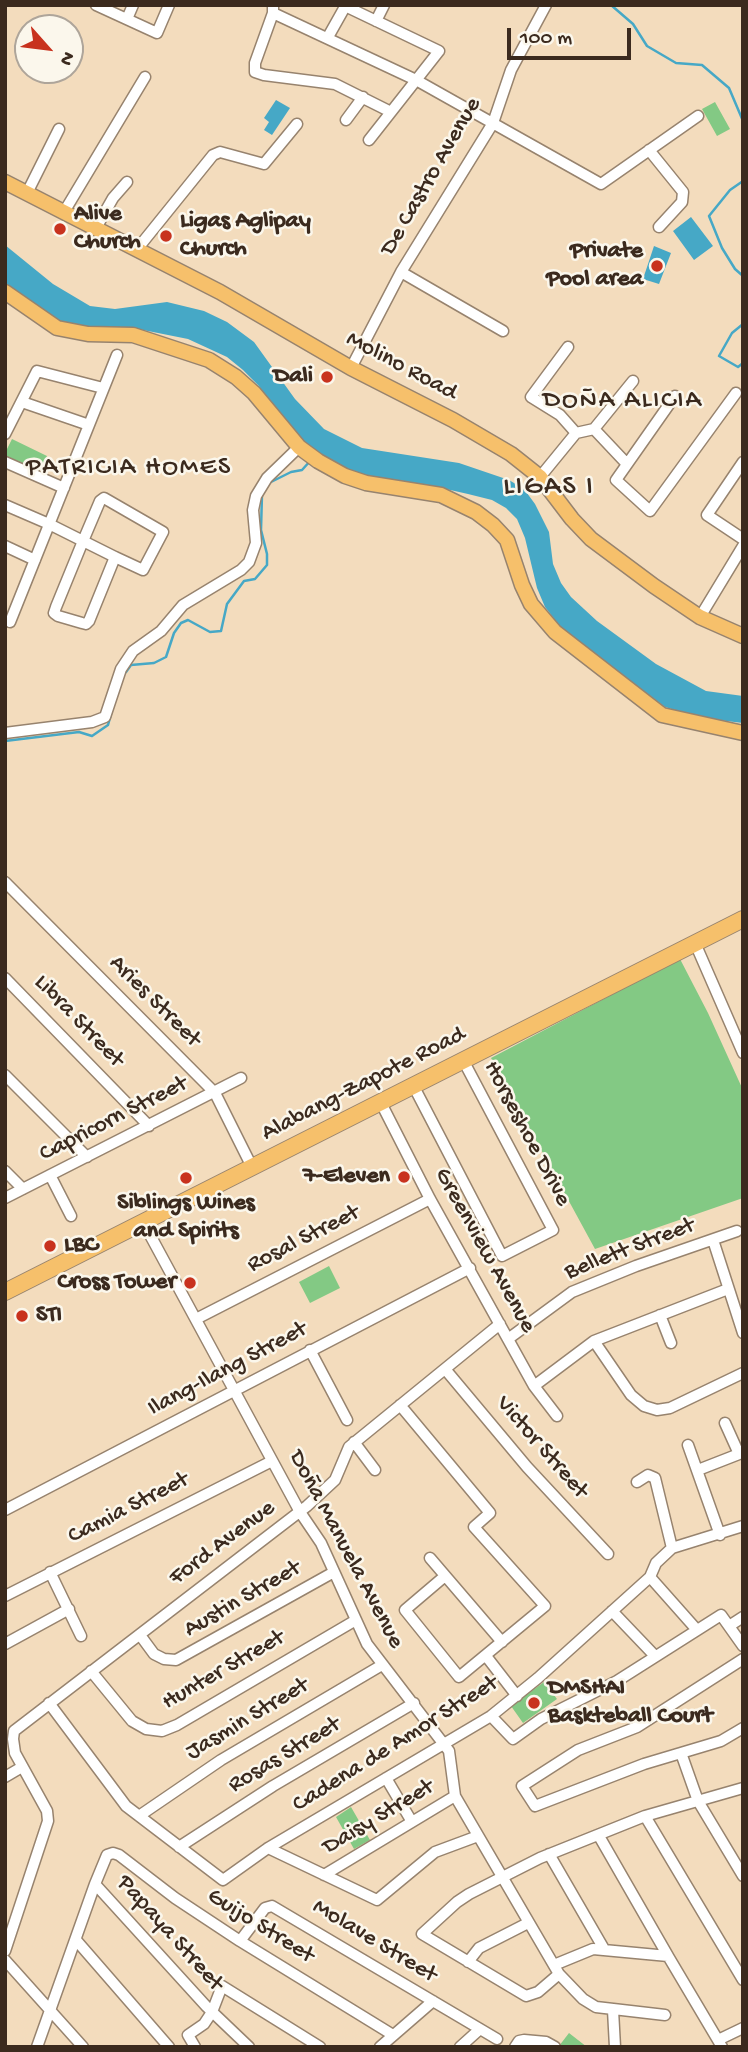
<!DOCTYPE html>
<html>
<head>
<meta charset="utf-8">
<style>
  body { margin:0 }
  #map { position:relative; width:748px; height:2052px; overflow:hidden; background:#f3dcbd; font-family:"Gochi Hand",sans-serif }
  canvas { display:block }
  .frame { position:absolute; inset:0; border:7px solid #3b2a1e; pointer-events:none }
  .north { position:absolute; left:14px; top:14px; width:70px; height:70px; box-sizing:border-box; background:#fbf7ec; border:2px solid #aea59a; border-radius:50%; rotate:118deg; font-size:19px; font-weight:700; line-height:28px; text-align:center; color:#3b2a1e }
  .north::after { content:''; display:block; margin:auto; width:24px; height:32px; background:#c8321e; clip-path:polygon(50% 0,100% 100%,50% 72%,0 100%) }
  .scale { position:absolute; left:507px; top:28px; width:124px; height:32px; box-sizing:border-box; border:4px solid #3b2a1e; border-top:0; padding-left:9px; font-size:21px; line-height:24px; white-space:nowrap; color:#3b2a1e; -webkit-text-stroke:5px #fbf7ec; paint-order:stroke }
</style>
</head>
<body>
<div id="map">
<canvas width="748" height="2052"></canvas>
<div class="frame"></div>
<div class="north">N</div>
<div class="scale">100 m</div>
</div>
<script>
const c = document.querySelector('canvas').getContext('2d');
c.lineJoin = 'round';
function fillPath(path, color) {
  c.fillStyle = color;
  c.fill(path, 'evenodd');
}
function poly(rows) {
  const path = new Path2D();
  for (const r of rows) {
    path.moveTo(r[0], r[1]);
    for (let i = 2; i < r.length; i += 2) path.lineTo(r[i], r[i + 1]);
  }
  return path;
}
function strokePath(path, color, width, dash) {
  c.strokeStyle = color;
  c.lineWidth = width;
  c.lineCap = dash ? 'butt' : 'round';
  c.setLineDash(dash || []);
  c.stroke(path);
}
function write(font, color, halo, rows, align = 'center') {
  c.font = font + ' "Gochi Hand",sans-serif';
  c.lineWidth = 5;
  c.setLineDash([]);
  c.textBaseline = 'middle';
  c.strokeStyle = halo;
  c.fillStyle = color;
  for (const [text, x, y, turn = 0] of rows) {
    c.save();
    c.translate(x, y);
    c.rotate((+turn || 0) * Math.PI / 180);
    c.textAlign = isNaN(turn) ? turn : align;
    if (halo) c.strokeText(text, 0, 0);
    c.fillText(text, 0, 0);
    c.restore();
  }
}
fillPath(poly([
  [715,102,730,129,717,136,702,109],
  [12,439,47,456,38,474,5,459,5,453],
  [680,959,708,1013,743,1090,743,1198,595,1249,491,1058],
  [329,1266,340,1288,310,1303,299,1282],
  [544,1682,557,1699,523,1723,511,1706],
  [351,1807,370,1840,354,1849,336,1817],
  [569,2033,587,2047,559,2046]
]), '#83c984');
fillPath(poly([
  [276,100,290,108,272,135,264,130,269,122,264,118],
  [691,217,713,246,694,260,673,231],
  [5,245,53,284,90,306,115,309,167,302,204,311,227,322,254,342,295,399,324,429,362,448,459,463,509,480,524,489,535,504,549,532,553,564,561,583,571,597,597,621,656,664,706,691,743,696,743,723,701,718,665,707,562,629,545,607,537,588,525,538,517,519,506,508,492,500,468,494,437,487,375,479,322,460,289,426,258,385,243,370,227,357,188,339,138,329,109,330,62,323,24,299,5,282],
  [654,246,671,253,659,284,643,279]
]), '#46a8c6');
strokePath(poly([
  [611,5,633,24,647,46,676,63,702,65,729,88,743,121],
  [743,142,743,153],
  [743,181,730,190,709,216,722,248,735,269,743,276],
  [743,324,732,333,719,356,738,367,743,363],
  [269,483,291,472,302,470,311,460],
  [126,672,131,665,154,663,166,657,174,633,181,623,188,620,210,632,221,631,227,604,244,581,255,579,267,565,267,554,261,530,262,494],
  [5,741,79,732,92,736,108,725,111,714]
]), '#46a8c6', 2.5);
const minor = poly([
  [96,5,157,33,169,5],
  [273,5,273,13,255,63,255,72,264,75,335,84,391,112],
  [345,6,439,51,369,140],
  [273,13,416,80,601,184,698,116],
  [127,19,133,5],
  [376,21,384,5],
  [328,37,346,5],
  [346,120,363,97],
  [649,150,683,192,682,202,659,227],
  [27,193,59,129],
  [64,212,145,77],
  [96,228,113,198,127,182],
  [138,248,213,155,220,152,264,164,297,124],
  [401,272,503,331],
  [568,347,531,397,560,415,576,433],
  [351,368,401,272,493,123,511,70,546,5],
  [675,396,616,480,650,511,736,393],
  [22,402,89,425],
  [594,429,633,381],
  [5,434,37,371,103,388],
  [5,462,64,488],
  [743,462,707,515,743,539],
  [540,477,576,433,594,429,627,464],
  [5,505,49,524,115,557,143,570,163,532,104,498,100,501,83,541,56,607,54,613,58,616,82,623,86,624,89,621,115,557],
  [5,546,35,560],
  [700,617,743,546],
  [10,622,117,355],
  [5,733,92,722,105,717,121,669,133,651,161,631,183,605,241,570,249,562,256,543,253,510,256,496,267,478,299,447],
  [5,882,215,1093,252,1167],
  [695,943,743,1053],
  [5,978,149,1126],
  [5,1075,87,1157],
  [413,1085,502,1256,553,1230,463,1060],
  [380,1101,430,1199,534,1386,557,1416],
  [5,1171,23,1189],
  [50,1175,71,1216],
  [5,1198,241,1078],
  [143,1222,300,1512,321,1543,367,1644,449,1751,455,1796,559,1974,583,1999,596,2007,665,2015],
  [713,1240,743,1333],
  [660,1315,671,1343],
  [196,1319,430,1199],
  [508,1339,572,1292,636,1266,737,1231],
  [594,1341,631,1395,644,1406,657,1410,670,1408,743,1373],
  [310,1350,347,1420],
  [445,1369,527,1467,608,1554],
  [534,1386,594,1341,728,1289],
  [400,1405,490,1513,474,1527,545,1606,459,1677,405,1610,445,1576],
  [354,1442,375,1470],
  [688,1445,720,1535],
  [698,1470,739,1454,725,1423],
  [637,1482,648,1475,655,1478,672,1548],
  [5,1510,470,1268],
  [430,1558,502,1642],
  [50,1572,81,1636],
  [650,1577,697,1630],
  [5,1596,272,1461],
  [612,1611,655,1656],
  [729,1626,743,1617],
  [140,1635,154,1654,164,1659,176,1660,334,1572],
  [5,1644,69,1609],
  [486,1656,517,1696],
  [743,1659,637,1727,578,1750,522,1786,535,1806,644,1764,721,1741,743,1728],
  [91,1671,132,1721,146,1729,162,1731,177,1725,356,1620],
  [49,1703,126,1806,223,1880,268,1848,491,1716,538,1678,650,1577,656,1563,672,1548,743,1526],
  [491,1716,513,1739,541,1719,617,1681,721,1615,743,1646],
  [681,1753,698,1801,743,1876],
  [5,1777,22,1767],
  [386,1778,412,1822],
  [139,1816,221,1760,382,1665],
  [645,1816,743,1980],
  [599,1836,668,1956],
  [179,1847,273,1786,414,1703],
  [268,1848,377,1900,435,1852,478,1836],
  [549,1854,604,1949],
  [324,1875,455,1796],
  [95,1884,206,2006,249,2047],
  [76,1940,169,2047],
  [240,1941,265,1908,272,1906,497,2039],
  [5,1951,48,1821,47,1811,15,1753,13,1739,14,1731,307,1506,335,1480,349,1447,500,1324],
  [5,1960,83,2047],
  [468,1962,479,1948,528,1923],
  [554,1965,593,1949,668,1956,722,2047],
  [559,1974,538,1992,526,1996,422,1934,457,1902,469,1894,540,1858,645,1816,743,1788],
  [613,2010,615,2047],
  [718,2040,743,2028],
  [37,2047,95,1884,107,1855,113,1853,119,1855,175,1898,240,1941,393,2035],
  [195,2047,188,2035,204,2024,212,2012,222,1986,320,2047],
  [380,2047,433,2001],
  [460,2047,480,2029],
  [515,2047,519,2041,524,2040,546,2042,555,2047]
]);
const major = poly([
  [5,182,220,292,351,368,453,420,511,454,540,477,572,519,591,539,654,586,700,617,743,636],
  [5,292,57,328,88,334,133,335,209,360,236,377,254,393,299,447,318,461,345,476,366,483,441,495,476,512,493,525,507,540,522,585,531,604,555,632,662,715,743,733]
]);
const highway = poly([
  [5,1292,743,919]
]);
strokePath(minor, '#97836e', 13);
strokePath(major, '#97836e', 17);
strokePath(highway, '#97836e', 18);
strokePath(minor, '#fff', 10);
strokePath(major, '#f6c06b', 14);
strokePath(highway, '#f6c06b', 16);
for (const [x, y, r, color] of [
  [60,229,7,"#c8321e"],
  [166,236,7,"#c8321e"],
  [657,266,7,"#c8321e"],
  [327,377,7,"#c8321e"],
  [404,1177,7,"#c8321e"],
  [186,1178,7,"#c8321e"],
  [50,1246,7,"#c8321e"],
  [190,1283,7,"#c8321e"],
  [22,1316,7,"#c8321e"],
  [534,1703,7,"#c8321e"]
]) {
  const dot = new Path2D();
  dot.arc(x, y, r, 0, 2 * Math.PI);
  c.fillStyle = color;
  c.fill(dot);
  strokePath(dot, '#fbf7ec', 2.5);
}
write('24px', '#3b2a1e', '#fbf7ec', [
  ["De Castro Avenue",432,177,-60],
  ["Molino Road",401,367,28],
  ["Aries Street",154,1002,45],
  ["Libra Street",78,1022,46],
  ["Alabang-Zapote Road",364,1085,-27],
  ["Capricorn Street",114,1120,-27],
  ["Horseshoe Drive",526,1134,62],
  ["Rosal Street",304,1240,-27],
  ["Bellett Street",630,1250,-21],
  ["Greenview Avenue",484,1251,61],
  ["Ilang-Ilang Street",228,1370,-28],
  ["Victor Street",541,1448,49],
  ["Camia Street",129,1509,-27],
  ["Ford Avenue",223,1544,-37],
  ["Doña Manuela Avenue",345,1550,62],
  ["Austin Street",243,1600,-30],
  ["Hunter Street",224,1671,-30],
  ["Jasmin Street",248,1720,-31],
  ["Cadena de Amor Street",396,1745,-32],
  ["Rosas Street",285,1756,-31],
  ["Daisy Street",379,1818,-31],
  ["Guijo Street",260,1927,32],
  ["Papaya Street",169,1934,48],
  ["Molave Street",374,1942,31]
]);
write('bold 24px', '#3b2a1e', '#fbf7ec', [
  ["Alive",74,215],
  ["Church",74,243],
  ["Ligas Aglipay",180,222],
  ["Church",180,250],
  ["Private",643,252,"right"],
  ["Pool area",643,280,"right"],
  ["Dali",313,377,"right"],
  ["7-Eleven",390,1177,"right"],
  ["Siblings Wines",186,1204,"center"],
  ["and Spirits",186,1232,"center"],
  ["LBC",64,1246],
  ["Cross Tower",176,1283,"right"],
  ["STI",36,1316],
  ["DMSHAI",548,1689],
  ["Baskteball Court",548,1717]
], 'left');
c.letterSpacing = '2px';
write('26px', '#3b2a1e', '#fbf7ec', [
  ["DOÑA ALICIA",623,402],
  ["PATRICIA HOMES",129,469]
]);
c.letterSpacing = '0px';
c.letterSpacing = '2px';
write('28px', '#3b2a1e', '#fbf7ec', [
  ["LIGAS I",549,489]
]);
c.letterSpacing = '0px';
</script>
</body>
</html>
